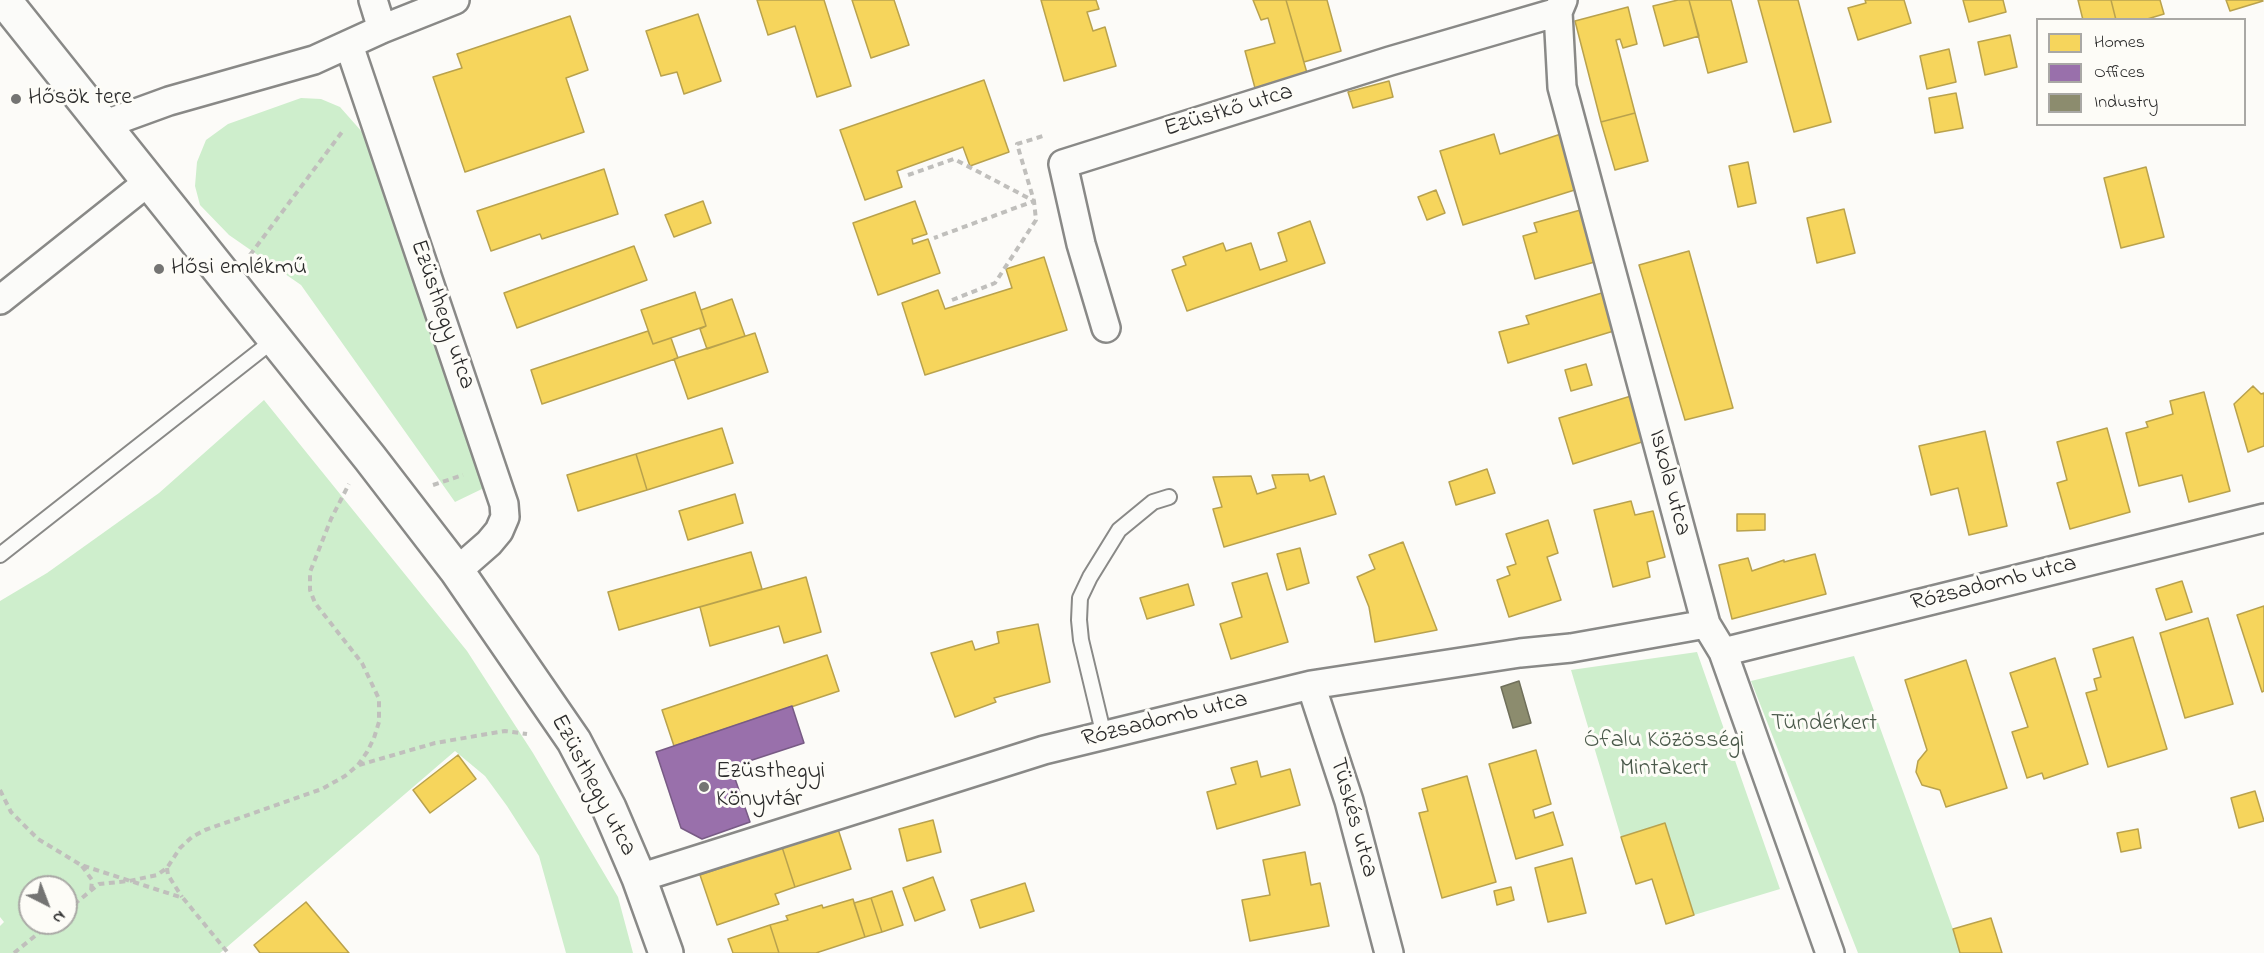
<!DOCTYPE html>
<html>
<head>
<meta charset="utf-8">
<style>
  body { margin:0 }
  #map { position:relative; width:2264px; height:953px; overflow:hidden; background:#fcfbf8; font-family:"Indie Flower",sans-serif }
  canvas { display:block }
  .legend { position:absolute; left:2036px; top:18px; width:210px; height:108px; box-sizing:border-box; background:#fdfcf7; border:2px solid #a9a8a5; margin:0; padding:8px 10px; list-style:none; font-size:18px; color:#2b2b2b }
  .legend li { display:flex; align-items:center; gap:12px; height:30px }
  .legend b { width:30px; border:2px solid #a9a8a5 }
  .north { position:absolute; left:18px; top:875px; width:60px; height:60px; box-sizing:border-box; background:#fdfcf7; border:2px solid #a9a8a5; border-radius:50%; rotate:138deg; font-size:16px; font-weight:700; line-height:24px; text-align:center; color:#2b2b2b }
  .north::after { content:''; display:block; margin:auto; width:21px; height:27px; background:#747473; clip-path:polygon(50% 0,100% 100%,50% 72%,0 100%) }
</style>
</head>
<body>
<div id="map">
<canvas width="2264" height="953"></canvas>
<ul class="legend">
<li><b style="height:16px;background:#f6d55c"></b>Homes</li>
<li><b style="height:16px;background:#9970ab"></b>Offices</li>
<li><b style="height:16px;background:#8c8c6e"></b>Industry</li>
</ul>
<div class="north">N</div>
</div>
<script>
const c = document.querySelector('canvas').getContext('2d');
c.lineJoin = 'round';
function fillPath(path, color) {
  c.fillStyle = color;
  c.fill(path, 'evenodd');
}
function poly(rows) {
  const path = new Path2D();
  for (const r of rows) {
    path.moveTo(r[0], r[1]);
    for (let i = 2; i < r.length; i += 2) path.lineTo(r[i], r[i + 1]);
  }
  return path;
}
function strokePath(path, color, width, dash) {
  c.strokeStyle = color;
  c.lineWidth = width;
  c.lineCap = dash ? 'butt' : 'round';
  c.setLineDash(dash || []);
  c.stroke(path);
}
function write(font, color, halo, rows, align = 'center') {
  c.font = font + ' "Indie Flower",sans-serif';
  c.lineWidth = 6;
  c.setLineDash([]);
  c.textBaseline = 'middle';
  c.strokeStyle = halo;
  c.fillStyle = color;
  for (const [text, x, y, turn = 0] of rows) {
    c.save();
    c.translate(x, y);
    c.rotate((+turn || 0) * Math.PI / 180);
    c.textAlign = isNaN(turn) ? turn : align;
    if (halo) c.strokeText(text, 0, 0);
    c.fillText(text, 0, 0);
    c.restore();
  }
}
fillPath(poly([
  [301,98,321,99,340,107,363,133,484,488,455,502,301,285,229,235,200,205,195,186,197,162,206,140,228,124],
  [264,400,467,651,533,753,618,897,633,953,566,953,539,856,507,806,485,776,455,751,220,953,0,953,0,926,4,922,0,917,0,601,47,573,159,493],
  [30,887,66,887,66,923,30,923],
  [1697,652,1780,889,1694,915,1665,823,1621,837,1571,670],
  [1854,656,1953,929,1960,953,1858,953,1751,681]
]), '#ceeecc');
const homes = poly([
  [757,0,824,0,851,86,817,97,795,26,768,35,757,0],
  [852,0,894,0,909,45,871,58,852,0],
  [1041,0,1096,0,1099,9,1087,12,1093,31,1105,27,1116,66,1064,81,1041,0],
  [1253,0,1286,0,1307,73,1255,88,1245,51,1275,43,1268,18,1261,20,1253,0],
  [1286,0,1327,0,1341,51,1304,62,1286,0],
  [1678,0,1689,0,1699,36,1664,46,1653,6,1678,0],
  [1689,0,1731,0,1747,62,1708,73,1689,0],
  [1758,0,1798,0,1831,122,1794,132,1758,0],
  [1865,0,1904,0,1911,23,1858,40,1848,8,1866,3,1865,0],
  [1963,0,2003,0,2006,12,1969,22,1963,0],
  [2078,0,2111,0,2116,20,2083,20,2078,0],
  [2111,0,2160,0,2164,14,2144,20,2116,20,2111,0],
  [2226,0,2262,0,2263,1,2230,11,2226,0],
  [1628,7,1637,44,1623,48,1620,39,1616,40,1635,113,1601,122,1575,21,1628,7],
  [698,14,721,81,684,94,677,72,661,76,646,31,698,14],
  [570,16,588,70,566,78,584,132,465,172,433,77,462,68,457,54,570,16],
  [2010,35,2017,67,1985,75,1978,42,2010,35],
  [1949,49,1956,82,1927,89,1920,56,1949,49],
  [984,80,1009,152,970,166,963,147,897,171,902,187,865,200,840,130,984,80],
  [1389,81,1393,97,1353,108,1348,92,1389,81],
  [1956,93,1963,128,1935,133,1929,98,1956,93],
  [1635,113,1648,161,1615,170,1601,122,1635,113],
  [1564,133,1581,188,1463,225,1440,151,1494,134,1500,154,1564,133],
  [1748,162,1756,203,1738,207,1729,166,1748,162],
  [2146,167,2164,237,2121,248,2104,178,2146,167],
  [604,169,618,214,542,239,540,234,491,251,477,211,604,169],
  [1436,190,1445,213,1427,220,1418,197,1436,190],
  [703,201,711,223,674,237,665,215,703,201],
  [915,201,927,234,912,239,913,244,928,239,940,273,878,295,853,223,915,201],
  [1584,209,1598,261,1535,279,1523,236,1537,232,1534,223,1584,209],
  [1844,209,1855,253,1817,263,1807,218,1844,209],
  [1310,221,1325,263,1187,311,1172,270,1186,265,1183,257,1223,243,1226,251,1251,243,1260,270,1287,261,1278,233,1310,221],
  [634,246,647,280,517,328,504,293,634,246],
  [1689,251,1733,408,1685,420,1639,265,1689,251],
  [1044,257,1067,330,925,375,902,303,938,290,945,309,1012,288,1006,269,1044,257],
  [695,292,706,326,653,344,641,310,695,292],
  [1605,292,1617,330,1508,363,1499,332,1529,324,1526,316,1605,292],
  [732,299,745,336,707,349,700,329,706,326,701,310,732,299],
  [648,331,653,344,671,338,678,358,542,404,531,370,648,331],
  [755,333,768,372,688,399,674,359,755,333],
  [1586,364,1592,385,1571,391,1565,370,1586,364],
  [2253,386,2261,394,2264,393,2264,446,2248,452,2234,404,2253,386],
  [2204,392,2230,491,2189,502,2182,475,2139,486,2126,433,2148,427,2146,422,2173,414,2170,401,2204,392],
  [1631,396,1645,441,1573,464,1559,418,1631,396],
  [722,428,733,463,647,490,636,454,722,428],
  [2107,428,2130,512,2070,529,2057,483,2067,480,2057,442,2107,428],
  [1985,431,2007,526,1969,535,1958,488,1931,495,1919,446,1985,431],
  [636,454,647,490,578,511,567,475,636,454],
  [1487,469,1495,493,1456,505,1449,482,1487,469],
  [1308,474,1310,481,1324,476,1336,514,1224,547,1213,509,1222,507,1213,477,1251,476,1257,494,1276,488,1272,475,1308,474],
  [735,494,743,523,688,540,679,511,735,494],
  [1631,501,1635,515,1653,511,1665,557,1647,562,1650,577,1613,587,1594,510,1631,501],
  [1737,514,1765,514,1765,530,1737,531,1737,514],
  [1548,520,1558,553,1547,557,1561,600,1509,617,1497,580,1510,575,1507,567,1516,564,1506,534,1548,520],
  [1403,542,1437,630,1375,642,1369,607,1357,577,1375,569,1369,555,1403,542],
  [1300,548,1309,583,1287,590,1277,554,1300,548],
  [751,552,762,589,619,630,608,592,751,552],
  [1815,554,1826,594,1732,619,1719,565,1748,558,1752,571,1784,560,1784,562,1815,554],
  [1267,573,1288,642,1231,659,1220,624,1242,617,1232,583,1267,573],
  [806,577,821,632,784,643,779,626,710,646,700,607,806,577],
  [2182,581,2192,612,2166,620,2156,589,2182,581],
  [1188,584,1194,605,1147,619,1140,598,1188,584],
  [2264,606,2264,691,2262,692,2237,615,2264,606],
  [2208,618,2233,704,2185,718,2160,633,2208,618],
  [1038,624,1050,682,994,698,996,702,955,717,931,653,972,641,975,650,999,643,997,632,1038,624],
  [2133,637,2167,749,2108,767,2086,693,2097,690,2094,679,2101,677,2093,649,2133,637],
  [827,655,839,691,674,746,662,710,827,655],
  [2055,658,2088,764,2044,779,2042,773,2027,778,2012,732,2028,727,2010,673,2055,658],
  [1966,660,2007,788,1946,807,1940,790,1922,785,1916,772,1918,761,1927,750,1905,680,1966,660],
  [1536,750,1551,804,1533,810,1535,818,1553,812,1563,845,1516,859,1489,764,1536,750],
  [458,755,476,779,430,813,413,790,458,755],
  [1257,761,1261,777,1290,769,1300,805,1217,829,1207,792,1236,784,1231,768,1257,761],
  [1467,776,1496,882,1442,898,1419,813,1428,811,1422,789,1467,776],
  [2255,791,2264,821,2239,828,2231,798,2255,791],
  [933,820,941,852,907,861,899,829,933,820],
  [1665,823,1694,915,1666,924,1652,879,1636,884,1621,837,1665,823],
  [838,829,851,869,795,887,782,847,838,829],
  [2138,829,2141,848,2121,852,2117,833,2138,829],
  [782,847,795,887,775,894,779,904,717,925,700,875,782,847],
  [1305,852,1311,885,1320,883,1329,926,1250,941,1242,900,1270,895,1263,860,1305,852],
  [1572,858,1586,913,1548,922,1535,868,1572,858],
  [933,877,945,910,915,921,903,888,933,877],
  [1025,883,1034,911,980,928,971,900,1025,883],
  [1511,887,1514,900,1497,905,1494,891,1511,887],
  [892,891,903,925,882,932,871,898,892,891],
  [871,898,882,932,865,937,854,903,871,898],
  [853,899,865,937,816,953,779,953,770,925,788,920,786,916,822,905,823,908,853,899],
  [306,902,349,953,260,953,254,945,306,902],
  [1991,918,2002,953,1960,953,1953,929,1991,918],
  [770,925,779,953,733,953,728,939,770,925]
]);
fillPath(homes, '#f6d55c');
strokePath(homes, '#b9a24d', 1.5);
const offices = poly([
  [792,706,804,743,731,767,750,822,702,839,681,828,656,752,792,706]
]);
fillPath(offices, '#9970ab');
strokePath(offices, '#785b85', 1.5);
const industry = poly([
  [1519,681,1531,723,1513,728,1501,687,1519,681]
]);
fillPath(industry, '#8c8c6e');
strokePath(industry, '#6f6f5a', 1.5);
const lane = poly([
  [0,555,275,339],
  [1104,736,1081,640,1079,620,1080,598,1090,577,1119,530,1153,502,1169,497]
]);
const street = poly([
  [373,0,382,29],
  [1563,0,1558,12,1562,87,1706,624,1723,652,1830,953],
  [349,45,504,504,505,517,499,531,489,543,457,571],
  [103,125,169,101,314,60,382,29,455,0],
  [0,300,148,182],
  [1106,328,1081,244,1063,164,1390,61,1558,12],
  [1723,652,2264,518],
  [1311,685,1349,801,1389,953],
  [639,878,1044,750,1311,685,1520,653,1571,648,1706,624]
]);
const secondary = poly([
  [4,0,370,458,457,571,574,741,609,808,639,878,666,953]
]);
strokePath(lane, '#898987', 18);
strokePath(street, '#898987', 32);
strokePath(secondary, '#898987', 38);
strokePath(poly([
  [908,175,954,159,1034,201,934,238],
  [250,255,342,132,345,130],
  [952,300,995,283,1036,220,1034,201,1017,144,1043,136],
  [433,485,463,475],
  [359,765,435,743,505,731,527,734],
  [0,790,11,812,38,839,81,865,183,898,228,953],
  [82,866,92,880,91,891],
  [167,868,168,875,182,897],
  [66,911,99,884,129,881,157,875,167,868,180,848,192,837,205,830,322,789,345,776,358,765,367,752,374,738,379,722,379,699,362,663,315,603,310,590,310,572,331,519,349,484],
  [14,953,51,923]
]), '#c0bfbc', 4, [6, 4.5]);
strokePath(lane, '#fbfbf9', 14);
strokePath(street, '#fbfbf9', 27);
strokePath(secondary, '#fbfbf9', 33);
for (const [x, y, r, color] of [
  [16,99,6,"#747473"],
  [159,269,6,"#747473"],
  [704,787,6,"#747473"]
]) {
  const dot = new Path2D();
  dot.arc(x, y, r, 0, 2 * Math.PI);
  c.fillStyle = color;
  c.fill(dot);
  strokePath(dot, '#fdfcf7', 2);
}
write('24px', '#2b2b2b', '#fdfcf7', [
  ["Hősök tere",28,99],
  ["Hősi emlékmű",171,269],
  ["Ezüsthegyi",716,773],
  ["Könyvtár",716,801]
], 'left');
write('24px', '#2b2b2b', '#fdfcf7', [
  ["Ezüstkő utca",1229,112,-17],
  ["Ezüsthegy utca",441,315,71],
  ["Iskola utca",1668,483,75],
  ["Rózsadomb utca",1994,585,-14],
  ["Rózsadomb utca",1165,721,-14],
  ["Ezüsthegy utca",592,786,62],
  ["Tüskés utca",1352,818,74]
]);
write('24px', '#4a594a', '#fdfcf7', [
  ["Tündérkert",1824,725],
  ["Ófalu Közösségi",1664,742],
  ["Mintakert",1664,770]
]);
</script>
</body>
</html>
